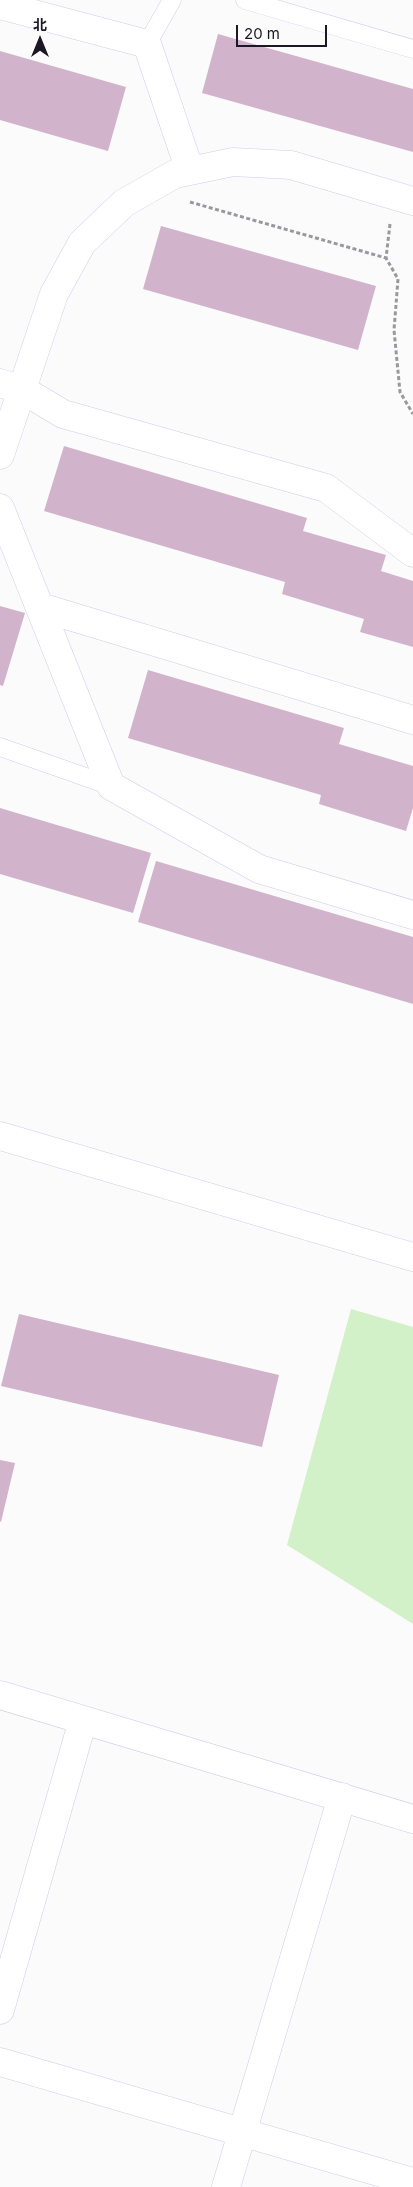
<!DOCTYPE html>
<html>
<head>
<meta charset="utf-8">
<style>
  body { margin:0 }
  #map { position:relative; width:413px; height:2187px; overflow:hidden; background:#fbfbfb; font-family:Inter,"Noto Sans SC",sans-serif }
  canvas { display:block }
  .north { position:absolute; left:15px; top:15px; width:50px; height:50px; -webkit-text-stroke:4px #fbfbfb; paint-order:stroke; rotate:0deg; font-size:14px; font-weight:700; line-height:20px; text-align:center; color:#1b1724 }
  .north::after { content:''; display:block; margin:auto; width:18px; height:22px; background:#1b1724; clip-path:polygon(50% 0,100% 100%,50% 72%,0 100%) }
  .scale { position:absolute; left:236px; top:25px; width:91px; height:22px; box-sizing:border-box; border:2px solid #1b1724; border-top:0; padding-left:6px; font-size:15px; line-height:18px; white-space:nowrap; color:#1b1724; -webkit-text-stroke:4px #fbfbfb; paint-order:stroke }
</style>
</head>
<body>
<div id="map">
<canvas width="413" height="2187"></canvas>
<div class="north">北</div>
<div class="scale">20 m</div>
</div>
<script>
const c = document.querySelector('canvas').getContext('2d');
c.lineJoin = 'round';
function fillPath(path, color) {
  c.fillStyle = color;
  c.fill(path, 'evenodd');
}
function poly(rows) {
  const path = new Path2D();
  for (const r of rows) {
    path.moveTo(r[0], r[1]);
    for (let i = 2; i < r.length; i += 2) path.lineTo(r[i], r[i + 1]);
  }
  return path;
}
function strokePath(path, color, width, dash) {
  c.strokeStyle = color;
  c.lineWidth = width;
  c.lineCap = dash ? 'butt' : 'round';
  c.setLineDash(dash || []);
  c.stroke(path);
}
fillPath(poly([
  [351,1309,413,1327,413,1624,287,1545]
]), '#d3f1c9');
fillPath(poly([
  [218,34,413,89,413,152,202,93],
  [0,51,126,87,108,151,0,120],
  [161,226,376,286,358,350,143,289],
  [64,446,307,518,303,531,386,555,381,571,413,581,413,647,360,632,364,619,282,594,285,582,44,511],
  [0,606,25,613,3,686,0,685],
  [148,670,344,728,339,744,413,766,413,808,406,831,319,804,321,795,128,738],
  [0,808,151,853,133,913,0,874],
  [156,861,413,937,413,1004,138,922],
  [19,1314,279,1375,262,1447,1,1386],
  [0,1460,15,1463,1,1522,0,1521]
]), '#d2b3cc');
const service = poly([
  [245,0,413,49],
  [147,44,172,0],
  [0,747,111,786]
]);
const minor = poly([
  [0,5,147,44,190,171],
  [0,383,23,390,63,414,326,488,413,553],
  [0,455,54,294,82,243,124,203,175,174,233,162,291,165,413,201],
  [0,508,111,786,259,869,413,915],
  [40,607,413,720],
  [0,1136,413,1257],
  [0,1695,413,1819],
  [0,2010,83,1720],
  [0,2062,413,2182],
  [226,2187,342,1797]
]);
strokePath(service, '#d4c9ec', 19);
strokePath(minor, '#d4c9ec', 29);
strokePath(poly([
  [190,202,386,258],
  [390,224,386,258,398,279,394,330,400,392,413,414]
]), '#99989d', 3, [4, 2.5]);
strokePath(service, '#fff', 18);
strokePath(minor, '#fff', 28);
</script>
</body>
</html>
